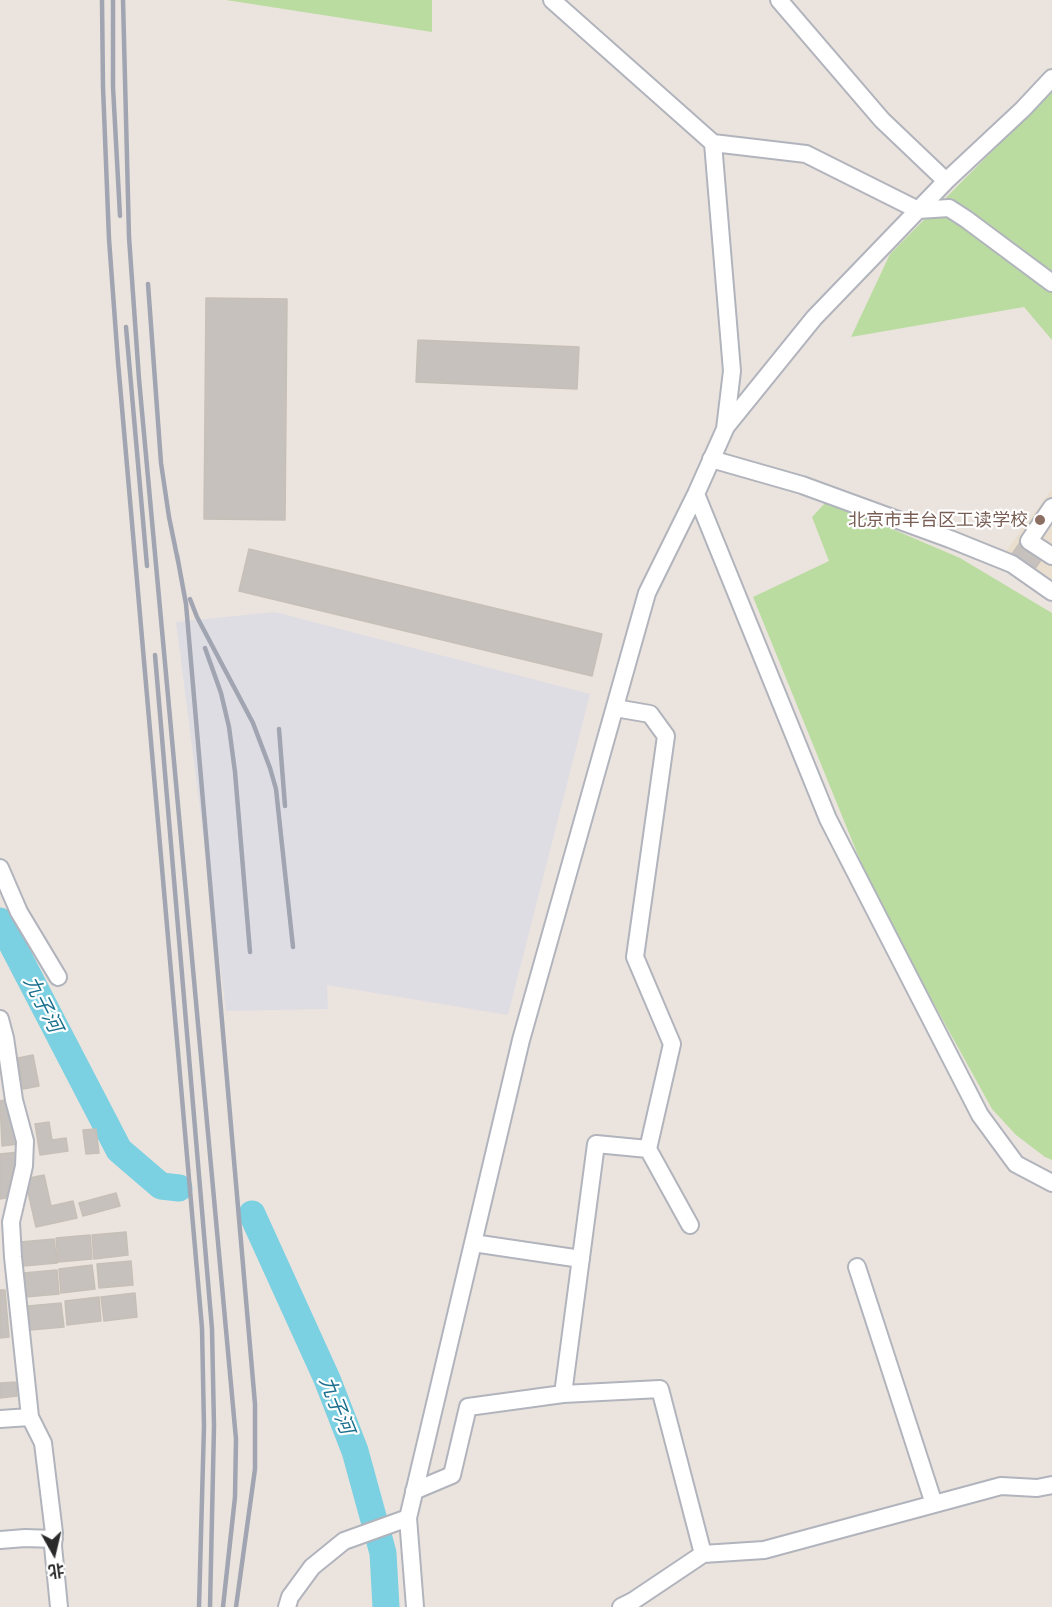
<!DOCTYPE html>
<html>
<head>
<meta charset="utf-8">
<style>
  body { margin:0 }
  #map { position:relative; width:1052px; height:1607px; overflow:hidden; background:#ebe4de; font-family:Ubuntu,"Noto Sans SC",sans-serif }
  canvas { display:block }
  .north { position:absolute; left:24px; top:1523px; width:60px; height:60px; -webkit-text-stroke:4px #fff; paint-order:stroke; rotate:172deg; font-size:16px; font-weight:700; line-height:24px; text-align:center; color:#2a2a2a }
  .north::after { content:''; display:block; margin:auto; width:21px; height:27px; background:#2a2a2a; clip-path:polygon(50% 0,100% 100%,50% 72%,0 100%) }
</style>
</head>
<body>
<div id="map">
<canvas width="1052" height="1607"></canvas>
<div class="north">北</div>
</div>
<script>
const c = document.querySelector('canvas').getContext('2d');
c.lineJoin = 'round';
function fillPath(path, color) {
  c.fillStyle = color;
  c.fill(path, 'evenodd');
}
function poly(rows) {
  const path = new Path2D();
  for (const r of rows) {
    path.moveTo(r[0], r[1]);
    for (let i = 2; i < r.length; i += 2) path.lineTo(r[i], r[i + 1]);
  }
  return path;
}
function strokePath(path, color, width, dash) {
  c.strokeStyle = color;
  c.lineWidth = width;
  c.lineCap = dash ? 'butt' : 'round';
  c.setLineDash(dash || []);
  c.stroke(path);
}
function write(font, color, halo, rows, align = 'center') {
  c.font = font + ' Ubuntu,"Noto Sans SC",sans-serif';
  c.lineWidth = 4.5;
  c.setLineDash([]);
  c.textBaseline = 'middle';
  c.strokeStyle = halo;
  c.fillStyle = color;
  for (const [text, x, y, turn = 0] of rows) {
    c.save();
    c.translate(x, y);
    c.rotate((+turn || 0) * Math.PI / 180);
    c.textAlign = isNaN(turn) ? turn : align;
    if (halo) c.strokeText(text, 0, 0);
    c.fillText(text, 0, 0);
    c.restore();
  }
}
fillPath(poly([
  [275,612,590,694,508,1015,327,985,328,1009,226,1011,176,622]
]), '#dfdde4');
fillPath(poly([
  [1052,489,1052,588,1005,552]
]), '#eadfcf');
fillPath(poly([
  [226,0,432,0,432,32],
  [1052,91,1052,340,1024,307,851,337,890,254],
  [827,501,960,558,1052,613,1052,1160,1045,1157,1016,1135,992,1109,875,897,753,597,829,561,812,517]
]), '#badca0');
strokePath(poly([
  [0,921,119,1150,161,1186,179,1188],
  [252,1214,327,1379,355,1451,383,1553,386,1607]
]), '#7bd0e2', 27);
const building = poly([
  [206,298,287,299,285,520,204,519,206,298],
  [418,340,579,347,577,389,416,382,418,340],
  [1021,541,1043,557,1034,570,1012,554,1021,541],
  [249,549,602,634,592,676,239,591,249,549],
  [33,1055,39,1086,23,1089,18,1058,33,1055],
  [10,1099,18,1144,2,1146,0,1101,10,1099],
  [49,1122,52,1140,66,1138,68,1151,40,1155,35,1124,49,1122],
  [96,1129,99,1153,86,1154,83,1130,96,1129],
  [19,1152,6,1198,0,1199,0,1154,19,1152],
  [44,1175,51,1206,73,1201,77,1218,36,1227,25,1179,44,1175],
  [116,1193,120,1206,83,1216,79,1203,116,1193],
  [126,1232,128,1255,94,1259,92,1235,126,1232],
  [90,1235,92,1259,58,1262,56,1238,90,1235],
  [54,1239,57,1263,23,1266,20,1242,54,1239],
  [131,1261,133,1285,99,1288,97,1264,131,1261],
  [92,1265,95,1289,61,1293,59,1269,92,1265],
  [57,1270,59,1294,25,1297,23,1273,57,1270],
  [0,1290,5,1290,9,1337,0,1338,0,1290],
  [135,1293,137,1317,104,1321,101,1297,135,1293],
  [99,1297,101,1321,67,1325,65,1301,99,1297],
  [61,1303,64,1327,30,1330,28,1306,61,1303],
  [16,1382,17,1396,0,1398,0,1383,16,1382]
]);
fillPath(building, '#c6c1bd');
strokePath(building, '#c6bfb7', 1.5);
const minor = poly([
  [779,0,882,120,946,181],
  [713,143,806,154,918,210,949,208,966,219,1052,283],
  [725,428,814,318,946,181,1023,109,1052,78],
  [711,459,802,485,950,539,1012,564,1052,592],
  [696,494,828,819,980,1115,1016,1164,1052,1183],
  [1052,507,1029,541,1052,556],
  [615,708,650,714,666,736,635,957,672,1044,648,1149],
  [0,868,19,912,58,977],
  [0,1019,5,1038,14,1100,25,1141,24,1166,11,1222,13,1257,30,1417,43,1443,54,1533,53,1546,59,1607],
  [473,1243,581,1259],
  [857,1267,934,1504],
  [563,1394,596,1144,648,1149,690,1225],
  [0,1419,30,1417],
  [414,1491,452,1475,468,1407,563,1394,660,1389,703,1554],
  [0,1540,25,1538,54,1539],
  [287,1607,290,1597,312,1567,344,1541,408,1518],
  [415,1607,408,1518,521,1040,647,593,696,494,725,429,732,371,713,143,552,0],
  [621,1607,633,1601,703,1554,764,1550,1001,1486,1037,1488,1052,1485]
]);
strokePath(minor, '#b1b4bc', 20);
strokePath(minor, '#fff', 16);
strokePath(poly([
  [102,0,103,87,109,239,118,362,202,1328,204,1426,199,1607],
  [113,0,113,87,120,216],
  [123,0,129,237,139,379,236,1439,235,1497,223,1607],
  [148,284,161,463,169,517,178,561],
  [126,327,147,566],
  [177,555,186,604,255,1404,255,1469,236,1607],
  [190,599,197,617,253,723,270,768,276,789,293,947],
  [205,648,221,693,229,727,235,772,250,952],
  [155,655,212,1329,214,1426,210,1607],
  [279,729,285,806]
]), '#a1a5b2', 4.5);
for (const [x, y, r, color] of [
  [1040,520,6,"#8d6e63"]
]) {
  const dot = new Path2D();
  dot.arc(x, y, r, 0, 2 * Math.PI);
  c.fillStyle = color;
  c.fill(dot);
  strokePath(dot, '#fff', 2);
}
write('18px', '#785e54', '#fff', [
  ["北京市丰台区工读学校",1028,520]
], 'right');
write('italic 20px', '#1b708d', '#fff', [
  ["九子河",43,1004,63],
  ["九子河",337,1405,68]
]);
</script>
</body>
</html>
